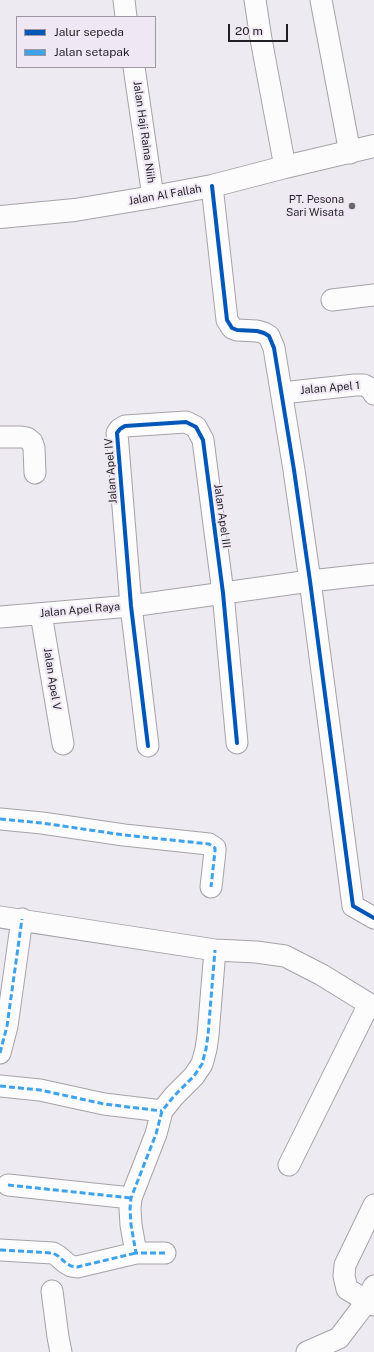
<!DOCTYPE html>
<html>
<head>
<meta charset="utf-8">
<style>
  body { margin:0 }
  #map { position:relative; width:374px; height:1352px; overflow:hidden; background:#eeeaf1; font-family:"Public Sans",sans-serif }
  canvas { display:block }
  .legend { position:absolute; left:16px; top:16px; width:140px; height:52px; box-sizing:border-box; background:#efe7f4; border:1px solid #9d97a1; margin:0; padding:5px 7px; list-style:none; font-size:12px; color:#221f24 }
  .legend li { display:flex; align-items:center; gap:8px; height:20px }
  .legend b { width:20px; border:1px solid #9d97a1 }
  .scale { position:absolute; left:228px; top:24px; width:60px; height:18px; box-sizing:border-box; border:2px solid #221f24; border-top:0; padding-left:5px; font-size:12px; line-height:14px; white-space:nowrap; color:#221f24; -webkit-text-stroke:3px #efe7f4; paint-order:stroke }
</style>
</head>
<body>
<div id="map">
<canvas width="374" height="1352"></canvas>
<ul class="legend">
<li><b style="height:5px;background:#0057b8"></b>Jalur sepeda</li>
<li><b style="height:5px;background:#3ea2eb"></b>Jalan setapak</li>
</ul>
<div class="scale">20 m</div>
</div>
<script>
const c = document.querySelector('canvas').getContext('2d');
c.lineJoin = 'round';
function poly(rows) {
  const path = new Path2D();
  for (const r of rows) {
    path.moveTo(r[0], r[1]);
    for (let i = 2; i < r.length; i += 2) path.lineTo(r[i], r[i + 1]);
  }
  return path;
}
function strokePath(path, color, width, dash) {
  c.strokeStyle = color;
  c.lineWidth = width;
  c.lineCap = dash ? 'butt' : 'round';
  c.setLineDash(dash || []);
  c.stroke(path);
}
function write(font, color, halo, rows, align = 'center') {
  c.font = font + ' "Public Sans",sans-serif';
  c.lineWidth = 4;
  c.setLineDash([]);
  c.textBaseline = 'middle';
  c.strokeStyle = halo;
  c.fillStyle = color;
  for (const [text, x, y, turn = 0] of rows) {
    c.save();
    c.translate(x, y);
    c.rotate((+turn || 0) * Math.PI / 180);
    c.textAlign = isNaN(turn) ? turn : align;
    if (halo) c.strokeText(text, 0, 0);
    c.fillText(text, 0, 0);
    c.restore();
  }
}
const minor = poly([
  [124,0,126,17],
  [255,0,261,39,285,167],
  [321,0,350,153],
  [134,67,153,197],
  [212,186,227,320,232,328,237,330,257,331,264,333,269,336,274,348,294,470,310,581,353,906,374,918],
  [332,300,374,295],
  [282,393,355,385,364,385,371,389,374,394],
  [0,437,21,437,27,438,32,442,34,448,35,473],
  [41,614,63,744],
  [0,617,131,606,310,581,374,574],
  [148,746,131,606,117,433,120,429,125,426,186,422,196,427,203,440,223,593,237,743],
  [0,819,42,823,124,835,209,844,215,848,215,851,211,887],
  [0,917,215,950,256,952,285,956,322,975,369,1004],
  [0,1053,7,1026,22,919],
  [0,1086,40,1090,104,1104,162,1111],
  [289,1165,369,1004,374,1007],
  [8,1185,131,1198],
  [374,1205,345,1265,344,1276,347,1289,374,1305],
  [0,1250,53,1253,58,1256,66,1263,71,1266,77,1267,136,1253],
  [165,1253,136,1253,131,1225,130,1209,131,1198,156,1134,162,1111,174,1096,194,1076,202,1064,206,1049,208,1035,215,950],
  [52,1291,58,1337,61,1352],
  [307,1352,339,1338,367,1301,374,1286]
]);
const tertiary = poly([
  [0,217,75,210,153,197,212,186,285,167,374,146]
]);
strokePath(minor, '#a5a2a8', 23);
strokePath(tertiary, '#a5a2a8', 24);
strokePath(minor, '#fcfcfd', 21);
strokePath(tertiary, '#fcfcfd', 22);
strokePath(poly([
  [0,819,42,823,124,835,209,844,215,848,215,851,211,887],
  [0,1053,7,1026,22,919],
  [0,1086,40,1090,104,1104,162,1111],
  [8,1185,131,1198],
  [0,1250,53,1253,58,1256,66,1263,71,1266,77,1267,136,1253],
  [165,1253,136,1253,131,1225,130,1209,131,1198,156,1134,162,1111,174,1096,194,1076,202,1064,206,1049,208,1035,215,950]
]), '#3ea2eb', 3, [6, 3]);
strokePath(poly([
  [212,186,227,320,232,328,237,330,257,331,264,333,269,336,274,348,294,470,310,581,353,906,374,918],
  [148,746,131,606,117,433,120,429,125,426,186,422,196,427,203,440,223,593,237,743]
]), '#0057b8', 4);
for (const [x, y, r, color] of [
  [352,206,4,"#69666c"]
]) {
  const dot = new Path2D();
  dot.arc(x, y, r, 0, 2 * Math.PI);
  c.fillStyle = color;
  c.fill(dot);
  strokePath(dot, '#efe7f4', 1.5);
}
write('11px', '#221f24', '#efe7f4', [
  ["Jalan Haji Raina Niih",144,132,82],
  ["Jalan Al Fallah",165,195,-10],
  ["Jalan Apel 1",330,388,-5],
  ["Jalan Apel IV",111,471,-94],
  ["Jalan Apel III",222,516,82],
  ["Jalan Apel Raya",80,610,-5],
  ["Jalan Apel V",52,679,81]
]);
write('11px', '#221f24', '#efe7f4', [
  ["PT. Pesona",344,200],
  ["Sari Wisata",344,213]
], 'right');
</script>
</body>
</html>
